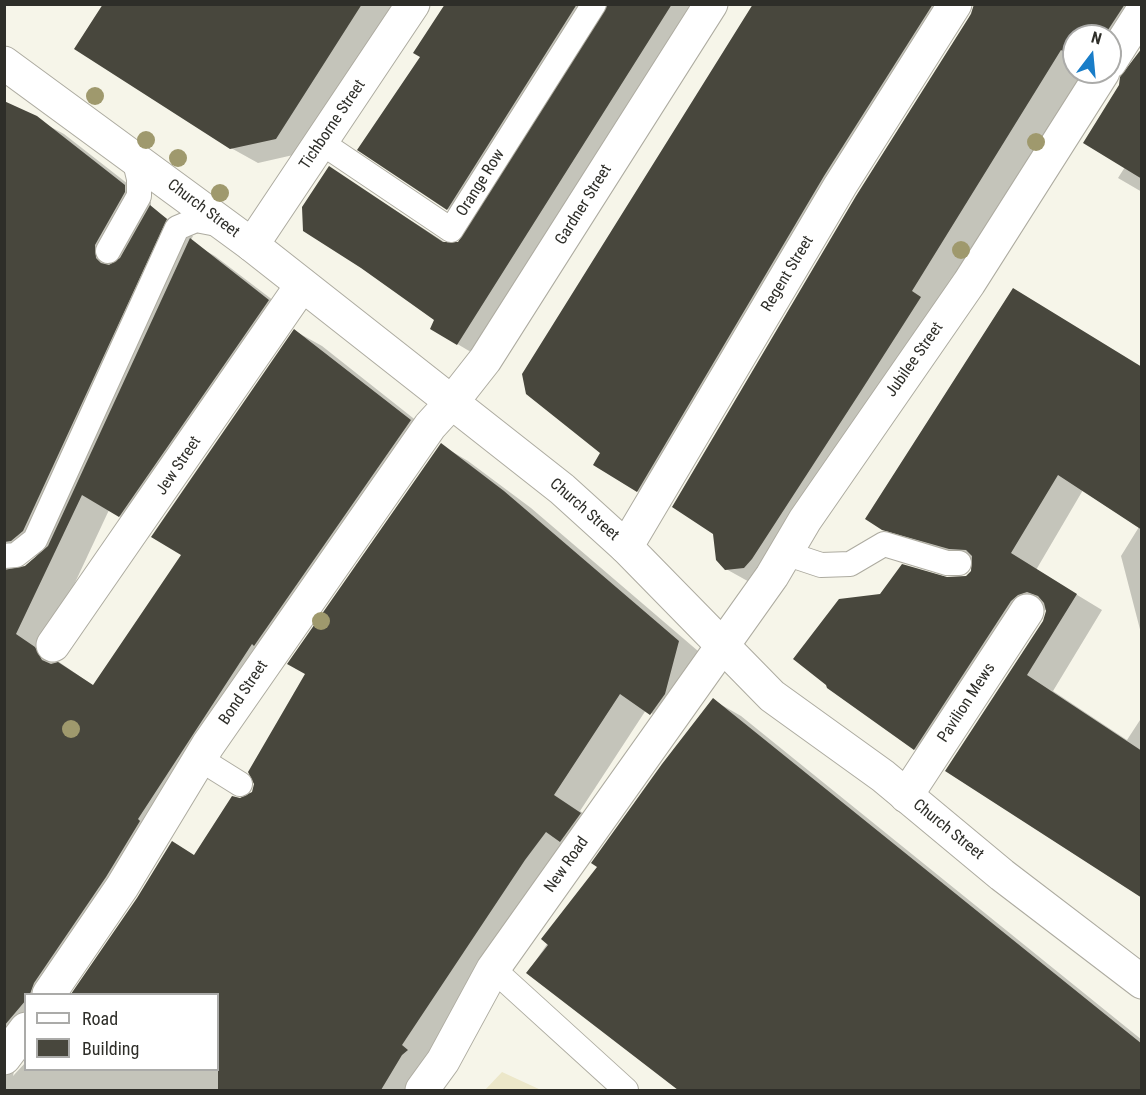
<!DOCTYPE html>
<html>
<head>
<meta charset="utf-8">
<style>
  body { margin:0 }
  #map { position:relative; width:1146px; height:1095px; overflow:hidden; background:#f6f5e9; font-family:"Roboto Condensed",sans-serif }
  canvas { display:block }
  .frame { position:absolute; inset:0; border:6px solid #2e2e29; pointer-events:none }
  .legend { position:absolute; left:24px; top:993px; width:195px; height:78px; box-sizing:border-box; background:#fff; border:2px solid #ababa9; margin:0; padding:8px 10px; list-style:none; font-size:18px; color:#2e2e29 }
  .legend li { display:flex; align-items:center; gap:12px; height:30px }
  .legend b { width:30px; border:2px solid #ababa9 }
  .north { position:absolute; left:1062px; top:24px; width:60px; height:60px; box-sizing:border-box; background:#fff; border:2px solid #ababa9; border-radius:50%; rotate:16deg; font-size:16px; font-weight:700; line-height:24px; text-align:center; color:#2e2e29 }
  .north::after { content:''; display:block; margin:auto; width:21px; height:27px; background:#197dc8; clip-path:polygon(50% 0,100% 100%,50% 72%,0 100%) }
</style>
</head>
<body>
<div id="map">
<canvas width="1146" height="1095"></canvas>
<div class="frame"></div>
<ul class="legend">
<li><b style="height:8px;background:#fff"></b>Road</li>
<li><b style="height:16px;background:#48473d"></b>Building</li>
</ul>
<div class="north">N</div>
</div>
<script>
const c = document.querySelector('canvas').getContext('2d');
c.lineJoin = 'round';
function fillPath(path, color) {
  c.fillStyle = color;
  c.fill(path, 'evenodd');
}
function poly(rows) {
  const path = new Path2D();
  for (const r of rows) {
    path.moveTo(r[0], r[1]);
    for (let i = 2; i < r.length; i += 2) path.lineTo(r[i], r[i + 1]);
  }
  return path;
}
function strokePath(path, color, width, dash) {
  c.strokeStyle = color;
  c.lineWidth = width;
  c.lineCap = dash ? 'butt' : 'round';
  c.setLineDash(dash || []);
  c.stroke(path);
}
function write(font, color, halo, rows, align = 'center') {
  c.font = font + ' "Roboto Condensed",sans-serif';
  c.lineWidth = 6;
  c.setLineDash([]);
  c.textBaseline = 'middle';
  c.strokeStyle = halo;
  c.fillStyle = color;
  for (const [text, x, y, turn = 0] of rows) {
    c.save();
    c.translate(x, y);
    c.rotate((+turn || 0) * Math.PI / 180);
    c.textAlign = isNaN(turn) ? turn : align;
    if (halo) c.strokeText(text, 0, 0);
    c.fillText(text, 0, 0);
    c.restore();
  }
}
fillPath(poly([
  [502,1072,541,1090,485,1090]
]), '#ece7c9');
fillPath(poly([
  [104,4,397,4,302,153,258,163,231,148],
  [454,4,703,4,481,358,432,329,436,320,329,168,446,243,459,244,472,223,448,209,422,57],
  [754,4,970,4,663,506,637,491,602,453],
  [975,4,1142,4,1110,36,1074,36,1074,72,1083,72,937,307,753,584,726,569],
  [1142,49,1142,192,1118,178,1125,167],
  [4,102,64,134,151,202,151,208,193,236,190,242,215,256,295,317,146,532,109,510,43,651,94,686,183,555,295,331,322,346,437,437,282,660,63,994,26,994,26,1050,16,1062,13,1076,26,1062,26,1070,218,1070,218,994,105,994,197,858,240,800,253,793,441,445,468,461,531,508,705,657,678,729,646,710,580,811,607,830,417,1090,4,1090],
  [37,556,17,572,23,560],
  [1142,368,1142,637,1121,556,1139,527,1083,490,1036,570,1102,610,1053,691,1127,740,1142,717,1142,896,947,771,1044,622,1047,609,1037,615,940,764,914,749,881,596,947,579,966,577,972,571,973,562,910,544,883,529],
  [713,700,741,716,1142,1040,1142,1090,681,1090,528,972]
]), '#0003');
fillPath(poly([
  [103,4,362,4,276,139,230,149,74,49],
  [445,4,577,4,447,210,357,150,420,57,413,53],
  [608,4,672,4,457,345,430,329,434,320,361,268,303,231,302,207,329,166,443,242,458,242],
  [753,4,933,4,824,176,637,492,593,465,600,453,526,394,522,374],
  [974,4,1125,4,1104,36,1074,36,1074,58,1061,50,912,291,921,297,861,391,752,559,744,568,725,570,716,560,713,534,672,507,856,196,971,14],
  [1142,48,1142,179,1083,143,1119,85,1120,77],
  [4,101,37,116,125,185,125,192,95,245,96,258,101,263,109,265,120,258,150,205,167,219,23,531,11,541,4,542],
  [190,238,269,300,119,517,82,495,16,634,35,647,42,660,51,664,58,662,93,685,181,555,151,537,294,329,411,420,254,646,252,644,138,819,140,821,106,877,34,983,30,994,26,994,26,1000,4,1026,4,570,25,566,48,546],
  [1013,288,1142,367,1142,530,1058,475,1011,553,1077,594,1027,675,1142,751,1142,898,945,771,1043,621,1046,611,1044,603,1038,596,1027,592,1018,595,1011,601,914,750,827,688,826,685,793,659,839,599,880,594,902,564,947,577,966,576,971,571,972,556,966,550,949,549,882,530,865,519],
  [441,443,504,491,679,641,665,694,650,715,620,694,554,795,581,813,560,842,546,832,525,860,402,1045,408,1050,402,1055,381,1090,218,1090,218,994,71,994,137,898,172,841,194,855,232,796,240,798,252,792,254,784,248,772,305,674,287,664],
  [713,698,1142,1044,1142,1090,678,1090,526,973,548,945,541,939,597,867,591,863,662,764]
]), '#48473d');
const service = poly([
  [322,143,451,230,594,4],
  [108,251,139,196,139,179,134,158],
  [785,553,821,565,850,564,884,544,947,563,959,563],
  [4,556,16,555,35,540,177,228,196,220,222,225],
  [200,759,240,784],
  [493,969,626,1090]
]);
const pedestrian = poly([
  [1110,62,1142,12],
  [452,402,485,360,711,4],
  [422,1090,443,1061,493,969,772,576,805,520,969,283,1103,72]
]);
const minor = poly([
  [252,245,413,4],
  [626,547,840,186,955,4],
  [53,645,302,285],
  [906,796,1027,611],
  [49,994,122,887,208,745,430,426,452,402],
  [4,1058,26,1029]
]);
const tertiary = poly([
  [4,63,252,245,562,489,626,547,772,696,883,776,1002,875,1142,982]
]);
strokePath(service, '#adaba0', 26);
strokePath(pedestrian, '#adaba0', 35);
strokePath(minor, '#adaba0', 35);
strokePath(tertiary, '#adaba0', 35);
strokePath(service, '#fff', 24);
strokePath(pedestrian, '#fff', 33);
strokePath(minor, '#fff', 33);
strokePath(tertiary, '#fff', 33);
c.fillStyle = '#9f996d';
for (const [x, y] of [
  [95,96],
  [146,140],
  [1036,142],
  [178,158],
  [220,193],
  [961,250],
  [321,621],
  [71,729]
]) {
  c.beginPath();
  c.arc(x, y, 9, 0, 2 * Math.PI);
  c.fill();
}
write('16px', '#2e2e29', '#fff', [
  ["Tichborne Street",333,125,-56],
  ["Orange Row",481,183,-58],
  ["Gardner Street",584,205,-58],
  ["Church Street",203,209,37],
  ["Regent Street",788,274,-59],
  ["Jubilee Street",915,360,-55],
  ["Jew Street",179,466,-56],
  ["Church Street",584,510,41],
  ["Bond Street",244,693,-56],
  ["Pavilion Mews",967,703,-57],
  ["Church Street",948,830,39],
  ["New Road",567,865,-55]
]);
</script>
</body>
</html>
